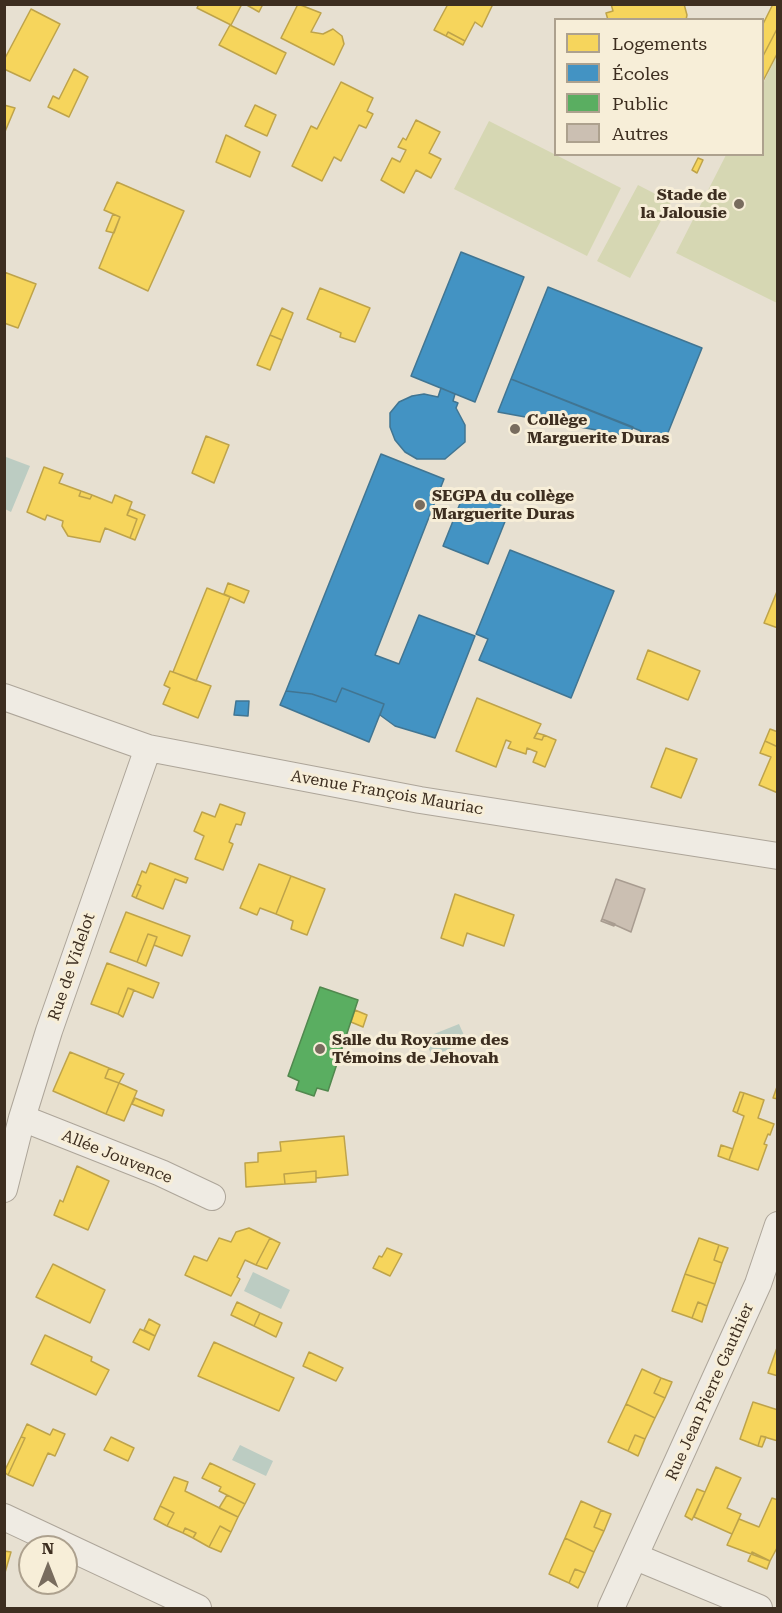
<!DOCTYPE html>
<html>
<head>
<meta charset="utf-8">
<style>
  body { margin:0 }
  #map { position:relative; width:782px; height:1613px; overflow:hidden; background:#e7e0d1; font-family:"Roboto Serif",serif }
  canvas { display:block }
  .frame { position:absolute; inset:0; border:6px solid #3d2e20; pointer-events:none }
  .legend { position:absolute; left:554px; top:18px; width:210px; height:138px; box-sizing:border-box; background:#f7eed8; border:2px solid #ada18e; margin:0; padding:8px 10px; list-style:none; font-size:18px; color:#3d2e20 }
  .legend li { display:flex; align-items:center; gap:12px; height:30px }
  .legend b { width:30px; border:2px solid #ada18e }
  .north { position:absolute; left:18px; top:1535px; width:60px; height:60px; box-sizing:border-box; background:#f7eed8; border:2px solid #ada18e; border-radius:50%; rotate:0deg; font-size:16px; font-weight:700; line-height:24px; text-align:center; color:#3d2e20 }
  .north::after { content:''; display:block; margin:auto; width:21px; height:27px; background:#786c5e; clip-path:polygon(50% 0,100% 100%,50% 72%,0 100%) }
</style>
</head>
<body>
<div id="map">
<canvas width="782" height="1613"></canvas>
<div class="frame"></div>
<ul class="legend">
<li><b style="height:16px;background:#f6d55c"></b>Logements</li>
<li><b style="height:16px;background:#4393c3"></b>Écoles</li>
<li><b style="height:16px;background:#5aae61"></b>Public</li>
<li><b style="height:16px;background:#cbbfb2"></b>Autres</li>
</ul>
<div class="north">N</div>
</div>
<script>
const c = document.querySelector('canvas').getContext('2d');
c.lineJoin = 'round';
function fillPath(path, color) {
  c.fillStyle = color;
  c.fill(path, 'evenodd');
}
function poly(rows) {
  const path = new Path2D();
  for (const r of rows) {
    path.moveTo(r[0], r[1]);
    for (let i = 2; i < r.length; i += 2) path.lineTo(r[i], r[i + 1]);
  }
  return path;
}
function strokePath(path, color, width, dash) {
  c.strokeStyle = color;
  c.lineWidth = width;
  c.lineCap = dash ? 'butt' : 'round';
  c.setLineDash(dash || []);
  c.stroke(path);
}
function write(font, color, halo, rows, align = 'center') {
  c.font = font + ' "Roboto Serif",serif';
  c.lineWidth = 6;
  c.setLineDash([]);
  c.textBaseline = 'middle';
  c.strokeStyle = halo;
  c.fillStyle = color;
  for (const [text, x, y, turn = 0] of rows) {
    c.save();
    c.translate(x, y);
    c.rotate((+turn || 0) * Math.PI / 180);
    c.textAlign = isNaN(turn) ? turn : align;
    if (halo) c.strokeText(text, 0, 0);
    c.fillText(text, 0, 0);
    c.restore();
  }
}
fillPath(poly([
  [777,55,777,303,676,253,726,155,762,154,763,84],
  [489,121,621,188,587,256,454,189],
  [638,185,671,202,630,278,597,261]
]), '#d6d7b3');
fillPath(poly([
  [6,457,30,466,11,512,5,509],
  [459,1024,467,1042,432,1056,424,1038],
  [253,1272,290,1290,281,1309,244,1291],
  [240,1445,273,1461,266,1476,232,1460]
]), '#bcccc2');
const homes = poly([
  [199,4,242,4,231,25,197,8,199,4],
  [245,4,263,4,259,12,245,4],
  [298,4,321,13,311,32,323,34,333,29,342,36,344,44,334,65,281,38,298,4],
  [448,4,493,4,482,27,475,22,465,41,448,32,446,36,434,30,448,4],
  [611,4,684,4,687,15,686,20,608,20,606,13,613,11,611,4],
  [773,4,778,4,778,27,762,58,762,26,773,4],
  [31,9,60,24,30,81,4,69,4,60,31,9],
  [230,25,286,53,276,74,219,45,230,25],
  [778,27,778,52,762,83,762,58,778,27],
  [448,32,465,41,463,45,446,36,448,32],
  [74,69,88,77,69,117,48,107,53,96,59,99,74,69],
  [341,82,373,98,367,111,373,114,366,128,359,125,341,161,334,157,322,181,292,166,311,126,317,129,341,82],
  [4,105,15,108,4,134,4,105],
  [255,105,276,115,267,136,245,126,255,105],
  [416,120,440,132,429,153,441,159,431,178,416,170,404,193,381,180,392,158,400,162,406,150,398,147,403,138,406,140,416,120],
  [226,135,260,152,250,177,216,162,226,135],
  [698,158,703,160,697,173,692,170,698,158],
  [117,182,184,211,148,291,99,268,120,217,104,210,117,182],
  [113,214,120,217,114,233,106,231,113,214],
  [4,272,36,284,18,328,4,323,4,272],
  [320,288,370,308,355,342,340,337,341,333,307,319,320,288],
  [282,308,293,313,282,340,270,335,282,308],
  [270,335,282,340,270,370,257,365,270,335],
  [206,436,229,445,214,483,192,473,206,436],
  [44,467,63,474,59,483,81,491,79,496,90,499,92,495,112,503,115,495,132,502,127,515,137,519,130,538,105,528,100,542,68,536,62,526,63,521,47,515,45,520,27,512,44,467],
  [81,491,92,495,90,499,79,496,81,491],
  [130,509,145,515,135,540,130,538,137,519,127,515,130,509],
  [228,583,249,591,244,603,224,594,228,583],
  [207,588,230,597,196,681,173,672,207,588],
  [778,589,778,628,764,623,778,589],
  [648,650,700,671,688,700,637,679,648,650],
  [170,671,211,686,198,718,163,704,170,688,164,685,170,671],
  [477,698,541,724,534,738,542,740,544,735,556,740,545,767,533,762,537,752,527,748,526,754,508,748,511,742,506,740,496,767,456,751,477,698],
  [770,729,778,732,778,747,765,741,770,729],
  [537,733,544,735,542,740,534,738,537,733],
  [765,741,778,747,778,793,759,785,771,757,760,753,765,741],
  [666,748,697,759,681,798,651,787,666,748],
  [220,804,245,813,241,825,236,824,229,842,233,844,223,870,195,859,204,836,194,831,202,812,215,817,220,804],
  [150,863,188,878,186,883,175,879,163,909,136,898,141,886,137,884,142,871,146,873,150,863],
  [259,864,291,876,276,914,260,908,257,915,240,908,259,864],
  [291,876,325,889,307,935,291,929,293,921,276,914,291,876],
  [137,884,141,886,136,898,132,896,137,884],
  [455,894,514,915,504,946,467,933,463,946,441,938,455,894],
  [126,912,190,936,182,956,154,945,157,937,148,934,137,962,110,952,126,912],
  [148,934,157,937,146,966,137,962,148,934],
  [107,963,159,983,153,998,128,988,118,1014,91,1004,107,963],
  [128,988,134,990,123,1017,118,1014,128,988],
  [355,1010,367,1015,363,1027,351,1022,355,1010],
  [70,1052,109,1068,105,1078,119,1083,106,1114,53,1091,70,1052],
  [109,1068,124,1074,119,1083,105,1078,109,1068],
  [119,1083,137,1091,124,1121,106,1114,119,1083],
  [778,1084,778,1099,773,1098,778,1084],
  [740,1092,744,1093,737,1113,733,1111,740,1092],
  [744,1093,764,1100,758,1118,774,1124,770,1135,768,1134,764,1144,767,1145,758,1170,729,1160,744,1116,737,1113,744,1093],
  [135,1098,164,1110,162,1116,132,1104,135,1098],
  [344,1136,348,1175,316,1178,316,1171,284,1174,285,1184,246,1187,245,1163,258,1162,258,1153,281,1151,280,1142,344,1136],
  [721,1145,733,1149,729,1160,718,1156,721,1145],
  [77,1166,109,1181,88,1230,54,1215,60,1200,63,1202,77,1166],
  [316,1171,316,1182,285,1184,284,1174,316,1171],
  [249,1228,270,1238,256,1265,245,1260,237,1277,240,1279,231,1296,185,1275,194,1256,207,1261,219,1238,231,1242,236,1232,249,1228],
  [270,1238,280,1243,267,1269,256,1265,270,1238],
  [699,1238,719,1245,714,1260,722,1263,715,1284,685,1274,699,1238],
  [719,1245,728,1248,722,1263,714,1260,719,1245],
  [387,1248,402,1254,390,1276,373,1268,379,1256,382,1257,387,1248],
  [53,1264,105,1290,90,1323,36,1297,53,1264],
  [685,1274,715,1284,707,1306,698,1302,692,1318,672,1311,685,1274],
  [237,1302,260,1313,254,1326,231,1315,237,1302],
  [698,1302,707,1306,702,1322,692,1318,698,1302],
  [260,1313,282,1323,276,1337,254,1326,260,1313],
  [149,1319,160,1325,155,1336,144,1330,149,1319],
  [140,1329,155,1336,149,1350,133,1342,140,1329],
  [45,1335,92,1357,91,1361,109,1370,96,1395,31,1364,45,1335],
  [214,1342,294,1378,279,1411,198,1376,214,1342],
  [778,1345,778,1376,768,1373,778,1345],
  [309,1352,343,1368,336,1381,303,1366,309,1352],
  [642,1369,661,1378,654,1393,665,1398,655,1418,626,1404,642,1369],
  [661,1378,672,1382,665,1398,654,1393,661,1378],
  [753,1402,778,1410,778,1441,761,1436,758,1446,740,1439,753,1402],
  [626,1404,655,1418,645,1439,635,1435,628,1451,608,1442,626,1404],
  [27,1424,50,1435,53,1429,65,1434,55,1456,48,1453,33,1486,8,1475,25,1438,21,1437,27,1424],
  [635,1435,645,1439,638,1456,628,1451,635,1435],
  [761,1436,766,1437,762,1447,758,1446,761,1436],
  [21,1437,25,1438,8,1475,4,1472,21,1437],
  [111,1437,134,1448,128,1461,104,1450,111,1437],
  [210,1463,255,1484,245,1504,219,1491,221,1487,202,1478,210,1463],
  [716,1467,741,1478,727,1508,741,1514,732,1534,694,1517,716,1467],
  [174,1477,188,1482,185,1491,238,1517,231,1532,220,1526,209,1547,193,1538,196,1533,185,1528,183,1533,167,1526,174,1513,160,1506,174,1477],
  [697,1489,705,1492,692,1520,685,1516,697,1489],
  [227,1495,245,1504,238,1517,219,1508,227,1495],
  [772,1498,778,1500,778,1546,770,1561,727,1545,739,1519,759,1527,772,1498],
  [581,1501,601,1510,594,1527,604,1531,594,1552,565,1538,581,1501],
  [160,1506,174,1513,167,1526,154,1519,160,1506],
  [601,1510,611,1514,604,1531,594,1527,601,1510],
  [220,1526,231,1532,221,1552,209,1547,220,1526],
  [185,1528,196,1533,193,1538,183,1533,185,1528],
  [565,1538,594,1552,585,1573,575,1569,569,1583,549,1574,565,1538],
  [4,1551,11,1552,4,1576,4,1551],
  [752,1552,770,1561,767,1569,748,1561,752,1552],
  [575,1569,585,1573,578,1588,569,1583,575,1569]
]);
fillPath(homes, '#f6d55c');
strokePath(homes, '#bea34a', 1.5);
const schools = poly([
  [461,252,524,277,475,402,411,376,461,252],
  [548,287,702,348,663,445,639,435,641,431,511,379,548,287],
  [511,379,633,427,629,436,498,412,511,379],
  [441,388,455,394,453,401,458,403,456,408,465,425,465,442,445,459,417,459,405,452,395,440,390,427,390,413,399,402,412,396,424,394,438,397,441,388],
  [381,454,444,479,375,655,399,664,419,615,475,636,435,738,395,726,380,715,384,704,342,688,336,702,312,694,286,691,381,454],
  [465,491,510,509,488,564,443,546,465,491],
  [510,550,614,591,571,698,479,660,488,639,476,634,510,550],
  [342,688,384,704,369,742,280,705,286,691,312,694,336,702,342,688],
  [236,701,249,701,248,716,234,715,236,701]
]);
fillPath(schools, '#4393c3');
strokePath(schools, '#417592', 1.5);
const public = poly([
  [320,987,358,1000,328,1091,317,1088,314,1096,296,1090,299,1081,288,1076,320,987]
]);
fillPath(public, '#5aae61');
strokePath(public, '#51884e', 1.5);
const building = poly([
  [616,879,645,889,631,932,602,919,616,879],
  [602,919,615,924,614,926,601,921,602,919]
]);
fillPath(building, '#cbbfb2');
strokePath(building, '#a89c90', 1.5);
const minor = poly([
  [4,697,148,748,420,800,778,856],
  [22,1118,161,1173,212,1197],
  [4,1189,22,1118,49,1031,148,748],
  [4,1517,198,1608],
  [636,1557,759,1608],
  [611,1608,758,1284,778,1225]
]);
strokePath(minor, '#ada599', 28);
strokePath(minor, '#efebe3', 26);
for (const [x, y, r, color] of [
  [739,204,6,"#786c5e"],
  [515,429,6,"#786c5e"],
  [420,505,6,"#786c5e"],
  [320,1049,6,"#786c5e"]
]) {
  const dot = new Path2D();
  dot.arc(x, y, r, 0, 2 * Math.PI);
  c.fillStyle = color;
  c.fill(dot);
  strokePath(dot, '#f7eed8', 2);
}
write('bold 16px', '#3d2e20', '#f7eed8', [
  ["Stade de",727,195,"right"],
  ["la Jalousie",727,213,"right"],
  ["Collège",527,420],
  ["Marguerite Duras",527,438],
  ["SEGPA du collège",432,496],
  ["Marguerite Duras",432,514],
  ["Salle du Royaume des",332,1040],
  ["Témoins de Jehovah",332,1058]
], 'left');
write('16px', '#3d2e20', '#f7eed8', [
  ["Avenue François Mauriac",387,793,10],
  ["Rue de Videlot",72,967,-71],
  ["Allée Jouvence",117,1157,22],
  ["Rue Jean Pierre Gauthier",710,1392,-66]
]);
</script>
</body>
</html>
